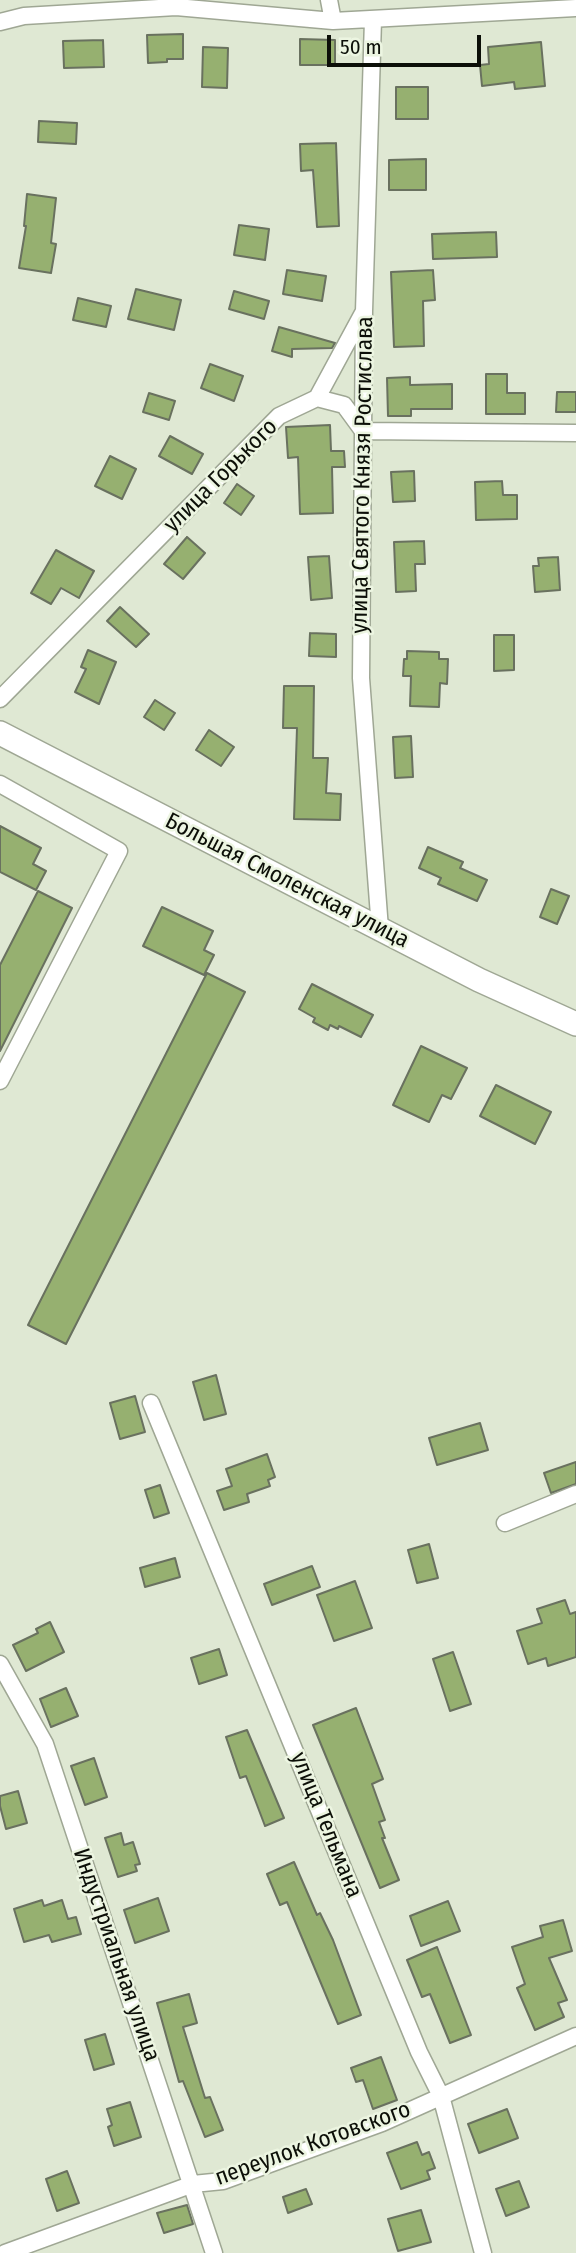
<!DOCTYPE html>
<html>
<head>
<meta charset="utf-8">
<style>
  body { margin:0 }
  #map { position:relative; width:576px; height:2253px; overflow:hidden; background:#dfe8d3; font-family:"Fira Sans Condensed",sans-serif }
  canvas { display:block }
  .scale { position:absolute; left:327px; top:35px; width:154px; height:32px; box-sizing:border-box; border:4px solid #0c0f08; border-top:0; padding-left:9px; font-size:21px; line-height:24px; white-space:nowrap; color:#0c0f08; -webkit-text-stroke:5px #ecf5e1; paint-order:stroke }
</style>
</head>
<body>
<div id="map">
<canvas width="576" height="2253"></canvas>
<div class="scale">50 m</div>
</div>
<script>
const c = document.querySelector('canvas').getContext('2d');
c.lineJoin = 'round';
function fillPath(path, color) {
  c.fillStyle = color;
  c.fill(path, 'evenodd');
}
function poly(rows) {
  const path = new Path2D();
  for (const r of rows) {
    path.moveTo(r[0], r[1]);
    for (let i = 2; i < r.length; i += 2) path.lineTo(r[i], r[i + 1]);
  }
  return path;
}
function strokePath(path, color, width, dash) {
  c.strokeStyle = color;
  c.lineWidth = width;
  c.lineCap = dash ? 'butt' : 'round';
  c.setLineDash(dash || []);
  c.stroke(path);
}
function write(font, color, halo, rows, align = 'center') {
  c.font = font + ' "Fira Sans Condensed",sans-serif';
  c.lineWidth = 5;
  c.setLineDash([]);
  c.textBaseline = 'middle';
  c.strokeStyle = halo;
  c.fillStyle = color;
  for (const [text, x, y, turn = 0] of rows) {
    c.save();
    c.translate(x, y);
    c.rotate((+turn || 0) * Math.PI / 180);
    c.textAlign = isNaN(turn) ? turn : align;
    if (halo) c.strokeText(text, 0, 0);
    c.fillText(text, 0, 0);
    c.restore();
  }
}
const building = poly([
  [183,34,183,59,167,59,167,62,148,63,147,35,183,34],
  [300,39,335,40,335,65,300,65,300,39],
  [103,40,104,67,64,68,63,41,103,40],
  [541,42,545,86,515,89,514,82,482,86,480,65,489,64,488,47,541,42],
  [203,47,228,48,227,88,202,87,203,47],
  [396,87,428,87,428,119,396,119,396,87],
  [39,121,77,123,76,144,38,142,39,121],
  [336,143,339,226,317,227,313,170,301,171,300,144,336,143],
  [426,159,426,190,389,190,389,160,426,159],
  [27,194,56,198,51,243,56,244,51,273,19,268,26,226,24,226,27,194],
  [239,225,269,229,265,260,234,255,239,225],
  [496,232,497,257,433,259,432,234,496,232],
  [287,270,326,276,322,301,283,294,287,270],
  [433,270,435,300,423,301,424,346,394,347,391,272,433,270],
  [136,289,181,300,174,330,128,319,136,289],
  [234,291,269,301,264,319,229,309,234,291],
  [78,298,111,306,106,327,73,320,78,298],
  [279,327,335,343,332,348,292,349,292,357,272,351,279,327],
  [210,364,243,376,234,401,201,388,210,364],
  [486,374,507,374,507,393,525,393,525,414,486,414,486,374],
  [410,377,410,385,452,384,452,409,411,409,411,416,388,416,387,378,410,377],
  [557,392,576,392,576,412,556,412,557,392],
  [149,393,175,401,169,420,143,412,149,393],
  [330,425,331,451,344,451,345,467,332,467,333,513,300,514,298,457,288,458,286,427,330,425],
  [170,436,203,454,192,474,159,456,170,436],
  [110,456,136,469,122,499,95,486,110,456],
  [414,471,415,501,393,502,391,472,414,471],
  [502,481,503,495,517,495,517,519,476,520,475,482,502,481],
  [237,484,254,496,241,515,224,503,237,484],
  [187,537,205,553,183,579,164,564,187,537],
  [424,541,425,564,415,564,416,591,396,592,394,542,424,541],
  [56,550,94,571,79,598,61,588,51,604,31,593,56,550],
  [329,556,332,598,311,600,308,557,329,556],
  [558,557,560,590,535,592,533,566,539,566,538,558,558,557],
  [120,607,149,634,136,647,107,621,120,607],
  [310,633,336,634,336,657,309,656,310,633],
  [494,635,514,635,514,670,494,671,494,635],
  [88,650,116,662,99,704,75,692,86,669,81,667,88,650],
  [407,651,439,652,439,659,448,659,447,684,440,683,439,707,410,706,411,676,403,676,404,659,407,659,407,651],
  [284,686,314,686,313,758,328,758,326,793,341,794,340,820,294,819,297,728,283,728,284,686],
  [155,700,175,713,164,730,144,717,155,700],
  [209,730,234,747,221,766,196,750,209,730],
  [411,736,413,777,395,778,393,737,411,736],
  [0,826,41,848,33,864,46,871,36,890,0,872,0,826],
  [428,847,463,862,460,868,487,880,477,901,438,884,441,878,419,868,428,847],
  [551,889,569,896,557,924,540,917,551,889],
  [38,891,72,908,0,1051,0,965,38,891],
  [162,907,213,931,204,950,214,955,204,975,143,946,162,907],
  [207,973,245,992,66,1344,28,1325,207,973],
  [312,984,373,1015,361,1037,339,1026,338,1029,330,1025,328,1030,313,1022,315,1018,299,1009,312,984],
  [421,1046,467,1068,451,1099,442,1095,429,1122,393,1105,421,1046],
  [496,1085,551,1112,535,1144,480,1116,496,1085],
  [216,1375,226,1414,204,1420,193,1382,216,1375],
  [135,1396,145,1432,120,1439,110,1403,135,1396],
  [480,1423,488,1450,437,1465,429,1438,480,1423],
  [267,1454,275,1477,268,1480,270,1486,247,1494,249,1502,224,1510,217,1491,232,1486,226,1469,267,1454],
  [576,1462,576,1484,551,1493,544,1473,576,1462],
  [160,1485,169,1513,154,1518,145,1490,160,1485],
  [429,1544,438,1578,417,1583,408,1550,429,1544],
  [175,1558,180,1577,145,1587,140,1568,175,1558],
  [312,1566,320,1587,272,1605,264,1584,312,1566],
  [355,1581,372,1628,334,1641,317,1595,355,1581],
  [565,1600,570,1614,576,1612,576,1657,548,1666,546,1658,528,1664,517,1631,542,1623,537,1609,565,1600],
  [50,1622,64,1652,26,1671,13,1645,38,1633,36,1629,50,1622],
  [219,1649,227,1675,199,1684,191,1658,219,1649],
  [453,1652,471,1704,450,1711,433,1659,453,1652],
  [66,1688,78,1716,51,1727,40,1699,66,1688],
  [356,1708,383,1779,372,1784,385,1820,379,1822,385,1838,382,1838,399,1880,380,1888,313,1725,356,1708],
  [247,1730,284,1818,265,1826,246,1776,240,1778,226,1737,247,1730],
  [94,1758,107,1797,85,1805,71,1766,94,1758],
  [18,1791,27,1823,6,1829,0,1806,0,1796,18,1791],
  [121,1833,124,1845,133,1842,140,1864,135,1865,137,1871,118,1877,105,1838,121,1833],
  [294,1862,317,1915,320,1913,333,1940,361,2015,338,2024,287,1902,280,1905,267,1874,294,1862],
  [158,1898,169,1931,135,1943,124,1910,158,1898],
  [42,1900,44,1906,62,1900,68,1919,76,1917,81,1934,52,1942,49,1935,24,1942,14,1909,42,1900],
  [448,1901,460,1931,421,1946,410,1916,448,1901],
  [563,1920,572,1951,549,1958,567,2000,558,2003,564,2017,535,2030,517,1988,525,1984,512,1947,543,1937,540,1926,563,1920],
  [437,1947,471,2035,450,2043,430,1994,422,1997,407,1960,437,1947],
  [189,1994,197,2023,183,2027,205,2098,210,2097,223,2130,205,2137,183,2081,179,2082,157,2003,189,1994],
  [105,2034,114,2064,94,2070,85,2040,105,2034],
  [381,2057,397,2100,373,2109,363,2080,356,2082,351,2068,381,2057],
  [130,2102,141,2137,114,2146,108,2127,112,2125,107,2109,130,2102],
  [507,2109,518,2138,479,2153,468,2124,507,2109],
  [417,2142,422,2155,429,2152,435,2168,427,2171,430,2179,401,2189,387,2153,417,2142],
  [67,2171,79,2203,57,2211,46,2179,67,2171],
  [519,2181,529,2207,506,2216,496,2189,519,2181],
  [306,2189,312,2204,288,2213,283,2197,306,2189],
  [187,2205,193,2224,164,2233,157,2213,187,2205],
  [421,2210,431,2242,398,2251,388,2219,421,2210]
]);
fillPath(building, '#96b070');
strokePath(building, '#69715f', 2);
const minor = poly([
  [329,0,333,21],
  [373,20,364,311,361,678,380,929],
  [0,22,24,16,176,7,333,21,576,8],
  [317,398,363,313],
  [0,699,279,416,317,398,344,405,363,431,576,433],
  [0,784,119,851,0,1081],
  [151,1403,419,2052,441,2096,483,2253],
  [505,1523,576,1494],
  [0,1664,45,1744,214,2253],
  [5,2253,193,2184,223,2181,382,2123,576,2036]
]);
const secondary = poly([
  [0,733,479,980,576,1024]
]);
strokePath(minor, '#9fa794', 19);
strokePath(secondary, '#9fa794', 26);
strokePath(minor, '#fff', 16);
strokePath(secondary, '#fff', 23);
write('23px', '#0c0f08', '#ecf5e1', [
  ["улица Святого Князя Ростислава",363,475,-89],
  ["улица Горького",221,476,-45],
  ["Большая Смоленская улица",287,881,27],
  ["улица Тельмана",326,1825,68],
  ["Индустриальная улица",116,1955,71],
  ["переулок Котовского",313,2144,-20]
]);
</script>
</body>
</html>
